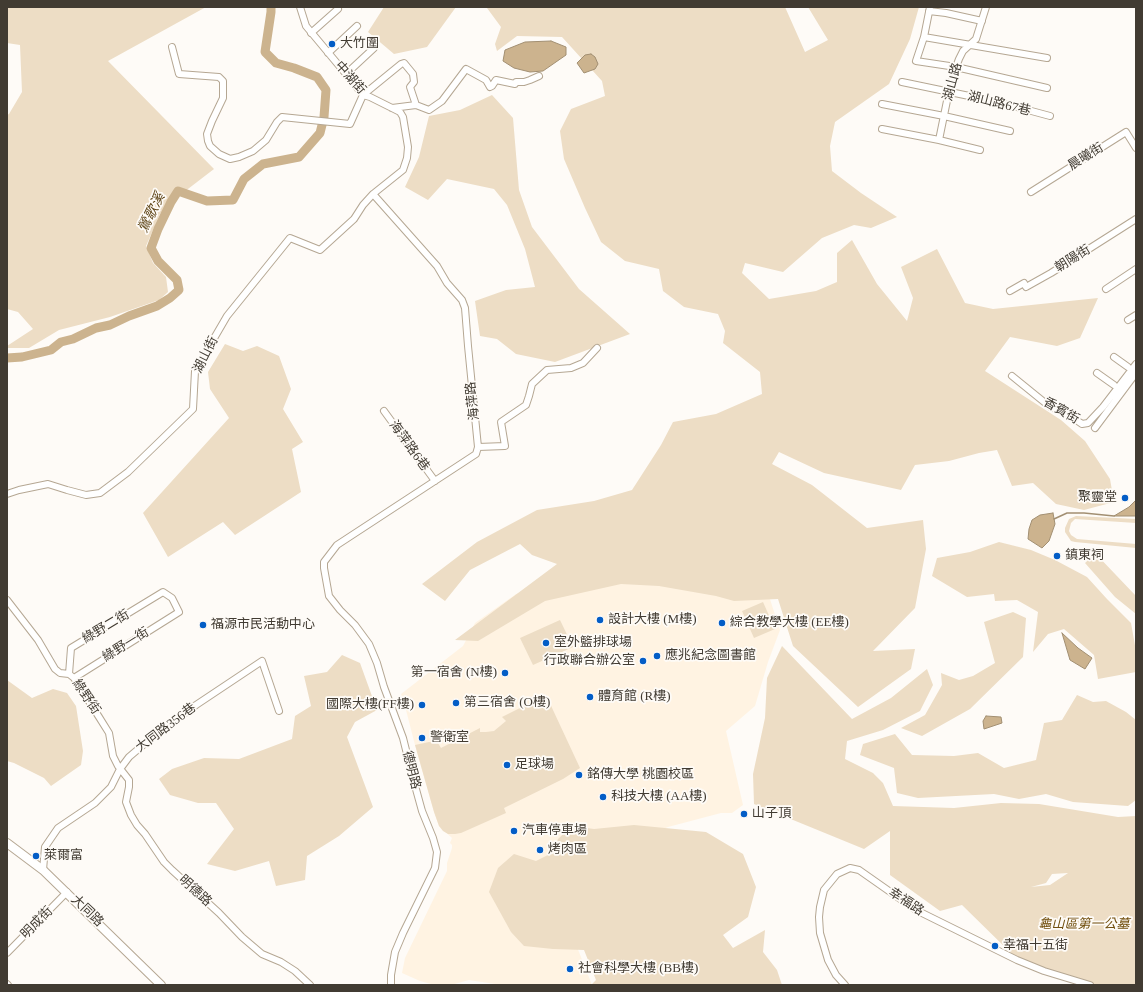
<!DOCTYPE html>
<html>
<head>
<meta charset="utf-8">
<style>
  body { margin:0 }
  #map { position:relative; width:1143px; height:992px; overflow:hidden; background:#fefbf7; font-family:"Times New Roman",serif }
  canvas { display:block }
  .frame { position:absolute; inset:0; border:8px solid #413b32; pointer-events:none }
</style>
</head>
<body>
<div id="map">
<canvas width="1143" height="992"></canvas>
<div class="frame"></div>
</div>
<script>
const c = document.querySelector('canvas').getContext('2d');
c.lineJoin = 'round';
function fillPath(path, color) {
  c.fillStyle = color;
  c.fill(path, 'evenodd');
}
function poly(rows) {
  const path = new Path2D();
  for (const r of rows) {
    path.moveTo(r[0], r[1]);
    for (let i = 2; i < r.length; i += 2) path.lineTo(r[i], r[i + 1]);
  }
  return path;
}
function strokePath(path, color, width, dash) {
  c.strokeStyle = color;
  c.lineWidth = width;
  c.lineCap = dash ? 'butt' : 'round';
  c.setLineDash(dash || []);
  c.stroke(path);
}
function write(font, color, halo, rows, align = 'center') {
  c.font = font + ' "Times New Roman","Noto Sans TC",serif';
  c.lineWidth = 3.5;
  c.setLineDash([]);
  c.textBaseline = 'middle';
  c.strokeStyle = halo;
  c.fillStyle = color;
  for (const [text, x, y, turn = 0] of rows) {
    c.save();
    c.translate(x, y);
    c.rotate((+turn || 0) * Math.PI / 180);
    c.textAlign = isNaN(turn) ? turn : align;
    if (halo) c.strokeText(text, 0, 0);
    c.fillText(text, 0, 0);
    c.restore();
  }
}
fillPath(poly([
  [622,560,767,590,780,630,768,662,755,706,726,731,743,805,732,813,721,813,668,827,627,845,566,919,592,985,496,985,495,984,469,980,451,985,435,985,420,981,402,973,405,958,447,871,447,863,452,848,452,845,450,843,452,838,439,826,434,812,415,745,406,710,401,694,463,646,475,623,516,594]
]), '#fff3e2');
fillPath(poly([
  [7,7,206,7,108,61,214,169,171,202,160,214,146,246,153,263,166,277,168,292,159,300,110,317,59,330,29,348,7,348,7,346,33,329,18,312,7,309,7,115,9,114,22,92,20,45,7,43],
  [384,7,456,7,427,47,394,54,368,32],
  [459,7,785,7,805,52,828,40,808,7,919,7,910,39,889,84,835,122,830,146,832,171,861,193,897,217,871,228,854,225,822,238,783,272,745,263,742,273,769,299,816,291,837,282,837,253,852,240,877,284,907,321,913,298,901,267,937,249,965,303,993,309,1098,298,1080,338,1057,346,1010,337,985,371,1061,420,1085,441,1110,479,1114,502,1084,510,1056,504,1033,483,1012,486,997,450,979,453,949,461,915,465,901,490,824,473,779,452,772,464,812,485,867,528,923,520,926,549,915,608,873,651,915,649,911,669,858,707,793,646,778,599,734,601,716,596,659,586,621,584,545,601,478,641,455,640,557,564,532,555,520,544,470,570,445,601,422,584,477,542,537,510,594,501,632,490,661,445,673,422,716,414,762,394,760,372,723,343,725,331,718,314,684,307,663,291,659,269,625,261,601,242,585,208,564,159,560,131,571,109,605,96,602,81,562,37,517,36,497,51,495,44,501,27,487,8],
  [492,95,513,118,519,190,532,227,579,289,630,334,555,362,516,354,497,339,480,336,475,301,506,290,535,287,525,249,507,205,494,189,447,179,428,200,405,187,419,157,429,116,460,110],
  [225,344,243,351,257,346,279,356,291,389,283,409,303,442,292,449,301,492,235,535,223,522,168,557,143,513,229,418,210,389,208,372],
  [1076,516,1136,519,1136,523,1075,519,1071,523,1069,531,1071,535,1077,539,1136,544,1136,548,1075,542,1071,541,1065,532,1065,528,1069,519],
  [999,542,1031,550,1055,560,1087,577,1107,599,1131,623,1136,651,1136,672,1098,679,1094,655,1064,629,1048,634,1033,652,1038,612,1017,600,995,601,994,594,967,597,932,576,937,558,970,552],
  [1095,553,1136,596,1136,614,1115,597,1085,563],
  [763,602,775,629,754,638,742,611],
  [1013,612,1026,618,1023,657,970,709,922,736,901,728,925,715,942,685,941,673,959,680,973,676,995,663,984,622],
  [560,620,573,647,533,665,520,638],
  [782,646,852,719,891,698,927,669,933,685,920,711,883,730,847,741,845,759,873,773,883,783,893,806,954,808,1001,803,1039,804,1118,817,1136,816,1136,985,1093,985,1045,969,1014,956,962,905,940,911,890,875,890,831,864,849,754,804,753,774,765,718,767,678],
  [1068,873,1050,885,1031,887,1046,883,1052,874],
  [342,655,360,663,377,710,355,722,347,737,373,807,339,836,307,856,305,880,276,886,269,861,235,871,207,864,234,829,216,803,198,803,170,795,159,779,172,769,204,758,239,759,292,739,295,716,311,706,304,676,327,672],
  [7,680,32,698,53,689,67,693,76,706,83,751,81,765,51,786,44,778,14,763,7,761],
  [546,695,580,768,563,779,504,808,506,813,461,833,455,834,448,834,443,831,439,826,434,812,415,745,429,742,438,743,441,748,480,728,480,732,486,732,494,731,506,721,502,717],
  [1077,695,1093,702,1106,701,1126,712,1136,720,1136,800,1128,806,1073,802,1046,794,1019,799,994,794,918,798,897,793,894,768,860,755,863,744,895,734,912,755,954,756,978,753,1004,768,1036,760,1044,723,1062,720],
  [634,825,706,832,743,854,756,887,748,917,723,935,733,948,765,930,763,952,777,970,782,985,591,985,596,980,584,950,553,949,524,946,511,932,489,892,498,868,514,854,536,861,552,853,558,839,572,826,594,829]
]), '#edddc5');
const water = poly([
  [551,41,566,47,566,55,543,71,530,72,514,68,503,61,505,50,525,42,551,41],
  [591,54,595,57,598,64,595,69,584,73,577,63,585,55,591,54],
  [1136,500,1136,516,1114,516,1129,507,1136,500],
  [1053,513,1055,524,1049,541,1042,548,1028,539,1029,529,1032,520,1040,515,1053,513],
  [1062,633,1078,648,1092,658,1085,669,1070,660,1062,633],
  [986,716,1001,717,1002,723,984,729,983,721,986,716]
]);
fillPath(water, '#ccb38e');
strokePath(water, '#a28f72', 1);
strokePath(poly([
  [1054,519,1067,513,1084,513,1114,516]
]), '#a28f72', 1.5);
strokePath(poly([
  [7,358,22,357,51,350,61,342,73,339,96,328,110,325,129,316,157,306,170,298,179,290,177,280,158,261,151,248,158,229,171,202,178,191,207,201,233,200,244,179,263,164,299,157,320,133,324,117,326,90,317,77,294,68,276,63,265,52,271,12,271,7]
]), '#ccb38e', 9);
const minor = poly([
  [930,7,924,37,916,61,956,67,1047,88],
  [929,11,946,13,982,21],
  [311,33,338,9],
  [924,37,1047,58],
  [172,47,179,74,219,77,223,81,223,98,212,121,207,134,208,141,210,146,219,154,230,159,239,157,253,151,266,140,277,122,282,117,350,124,363,95,401,64,404,63,413,74,414,82,410,87,416,105],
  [328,53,357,26],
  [346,74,374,48],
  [902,82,998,102,1050,116],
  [882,104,944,116,1010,131],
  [392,108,416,105,429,110,442,101,466,69,486,80,490,87,492,86,496,80,515,84,516,82,524,82,530,80,539,76],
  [882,129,939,140,980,150],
  [939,140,950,86,956,67,959,59,963,51,976,39,986,7],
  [1031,192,1126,132,1136,148],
  [373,194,437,266,447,283,462,300,465,308,468,346,478,447,476,454,337,545,324,562,324,568,329,596,340,610,355,625,369,644,377,663,384,687,403,738,414,782,422,811,433,838,437,852,435,868,403,933,395,952,391,975,391,985],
  [1106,289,1136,269],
  [1010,291,1024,283,1026,287,1051,273,1136,219],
  [1128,320,1136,315],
  [1114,357,1128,367],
  [1097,373,1114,385],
  [1012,376,1049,406,1069,415,1082,424,1088,423,1103,407,1136,364],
  [384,411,435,481],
  [1095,428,1136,373],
  [478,447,505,446,501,422,526,405,529,396,532,384,547,370,571,368,583,363,597,348],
  [7,494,19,490,48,484,67,490,86,495,100,493,128,472,193,409,195,371,227,316,290,238,320,250,354,219,363,205,373,194,403,170,407,158,408,147,403,117,400,112,370,97,363,95,346,74,306,26,300,7],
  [7,600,38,640,55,669,60,673,69,674,74,678,99,717,109,733,113,756,118,766,129,780,129,787,126,802,131,815,137,825,145,834,164,862,172,870,219,913,242,937,262,954,281,962,295,971,310,985],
  [69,674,71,648,163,592,172,598,179,612,74,678],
  [43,870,45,847,58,828,95,803,111,787,120,769,129,757,156,734,196,705,262,661,279,711],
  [7,953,67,892],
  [7,984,8,985],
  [845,985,836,975,828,960,820,933,819,917,820,907,824,890,837,874,850,868,859,870,916,910,1017,960,1044,971,1090,985]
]);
const tertiary = poly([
  [7,843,43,870,161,985]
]);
strokePath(minor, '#b5a793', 8);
strokePath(tertiary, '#b5a793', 10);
strokePath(minor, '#fff', 6);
strokePath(tertiary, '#fff', 8);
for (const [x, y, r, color] of [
  [332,44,4,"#035dc6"],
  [1125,498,4,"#035dc6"],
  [1057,556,4,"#035dc6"],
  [600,620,4,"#035dc6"],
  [722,623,4,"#035dc6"],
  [203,625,4,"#035dc6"],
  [546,643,4,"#035dc6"],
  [657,656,4,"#035dc6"],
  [643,661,4,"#035dc6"],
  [505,673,4,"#035dc6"],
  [590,697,4,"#035dc6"],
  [456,703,4,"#035dc6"],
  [422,705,4,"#035dc6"],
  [422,738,4,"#035dc6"],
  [507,765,4,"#035dc6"],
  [579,775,4,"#035dc6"],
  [603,797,4,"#035dc6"],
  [744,814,4,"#035dc6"],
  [514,831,4,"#035dc6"],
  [540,850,4,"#035dc6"],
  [36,856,4,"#035dc6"],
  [995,946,4,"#035dc6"],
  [570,969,4,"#035dc6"]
]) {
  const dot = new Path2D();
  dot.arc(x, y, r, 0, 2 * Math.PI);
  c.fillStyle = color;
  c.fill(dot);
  strokePath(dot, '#fefbf7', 1.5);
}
write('13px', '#413b32', '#fefbf7', [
  ["大竹圍",340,44],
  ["聚靈堂",1117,498,"right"],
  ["鎮東祠",1065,556],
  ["設計大樓 (M樓)",608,620],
  ["綜合教學大樓 (EE樓)",730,623],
  ["福源市民活動中心",211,625],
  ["室外籃排球場",554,643],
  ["應兆紀念圖書館",665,656],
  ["行政聯合辦公室",635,661,"right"],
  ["第一宿舍 (N樓)",497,673,"right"],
  ["體育館 (R樓)",598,697],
  ["第三宿舍 (O樓)",464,703],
  ["國際大樓(FF樓)",414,705,"right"],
  ["警衛室",430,738],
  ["足球場",515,765],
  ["銘傳大學 桃園校區",587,775],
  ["科技大樓 (AA樓)",611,797],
  ["山子頂",752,814],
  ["汽車停車場",522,831],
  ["烤肉區",548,850],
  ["萊爾富",44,856],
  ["幸福十五街",1003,946],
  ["社會科學大樓 (BB樓)",578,969]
], 'left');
write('13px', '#413b32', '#fefbf7', [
  ["中湖街",350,78,48],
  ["湖山路",953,82,-75],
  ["湖山路67巷",999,104,14],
  ["晨曦街",1086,157,-32],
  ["朝陽街",1073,259,-32],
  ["湖山街",206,355,-63],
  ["海萍路",473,401,-96],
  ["香賓街",1061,411,30],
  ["海萍路6巷",409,446,54],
  ["綠野二街",106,627,-31],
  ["綠野一街",126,645,-32],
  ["綠野街",86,697,56],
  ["大同路356巷",166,728,-37],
  ["德明路",411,770,76],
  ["明德路",195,891,42],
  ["幸福路",906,902,33],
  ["大同路",87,911,44],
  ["明成街",37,923,-45]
]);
write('italic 13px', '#714f0e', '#fefbf7', [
  ["龜山區第一公墓",1084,925]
]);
write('italic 14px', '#5d4315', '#fefbf7', [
  ["鶯歌溪",152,213,-64]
]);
</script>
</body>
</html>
